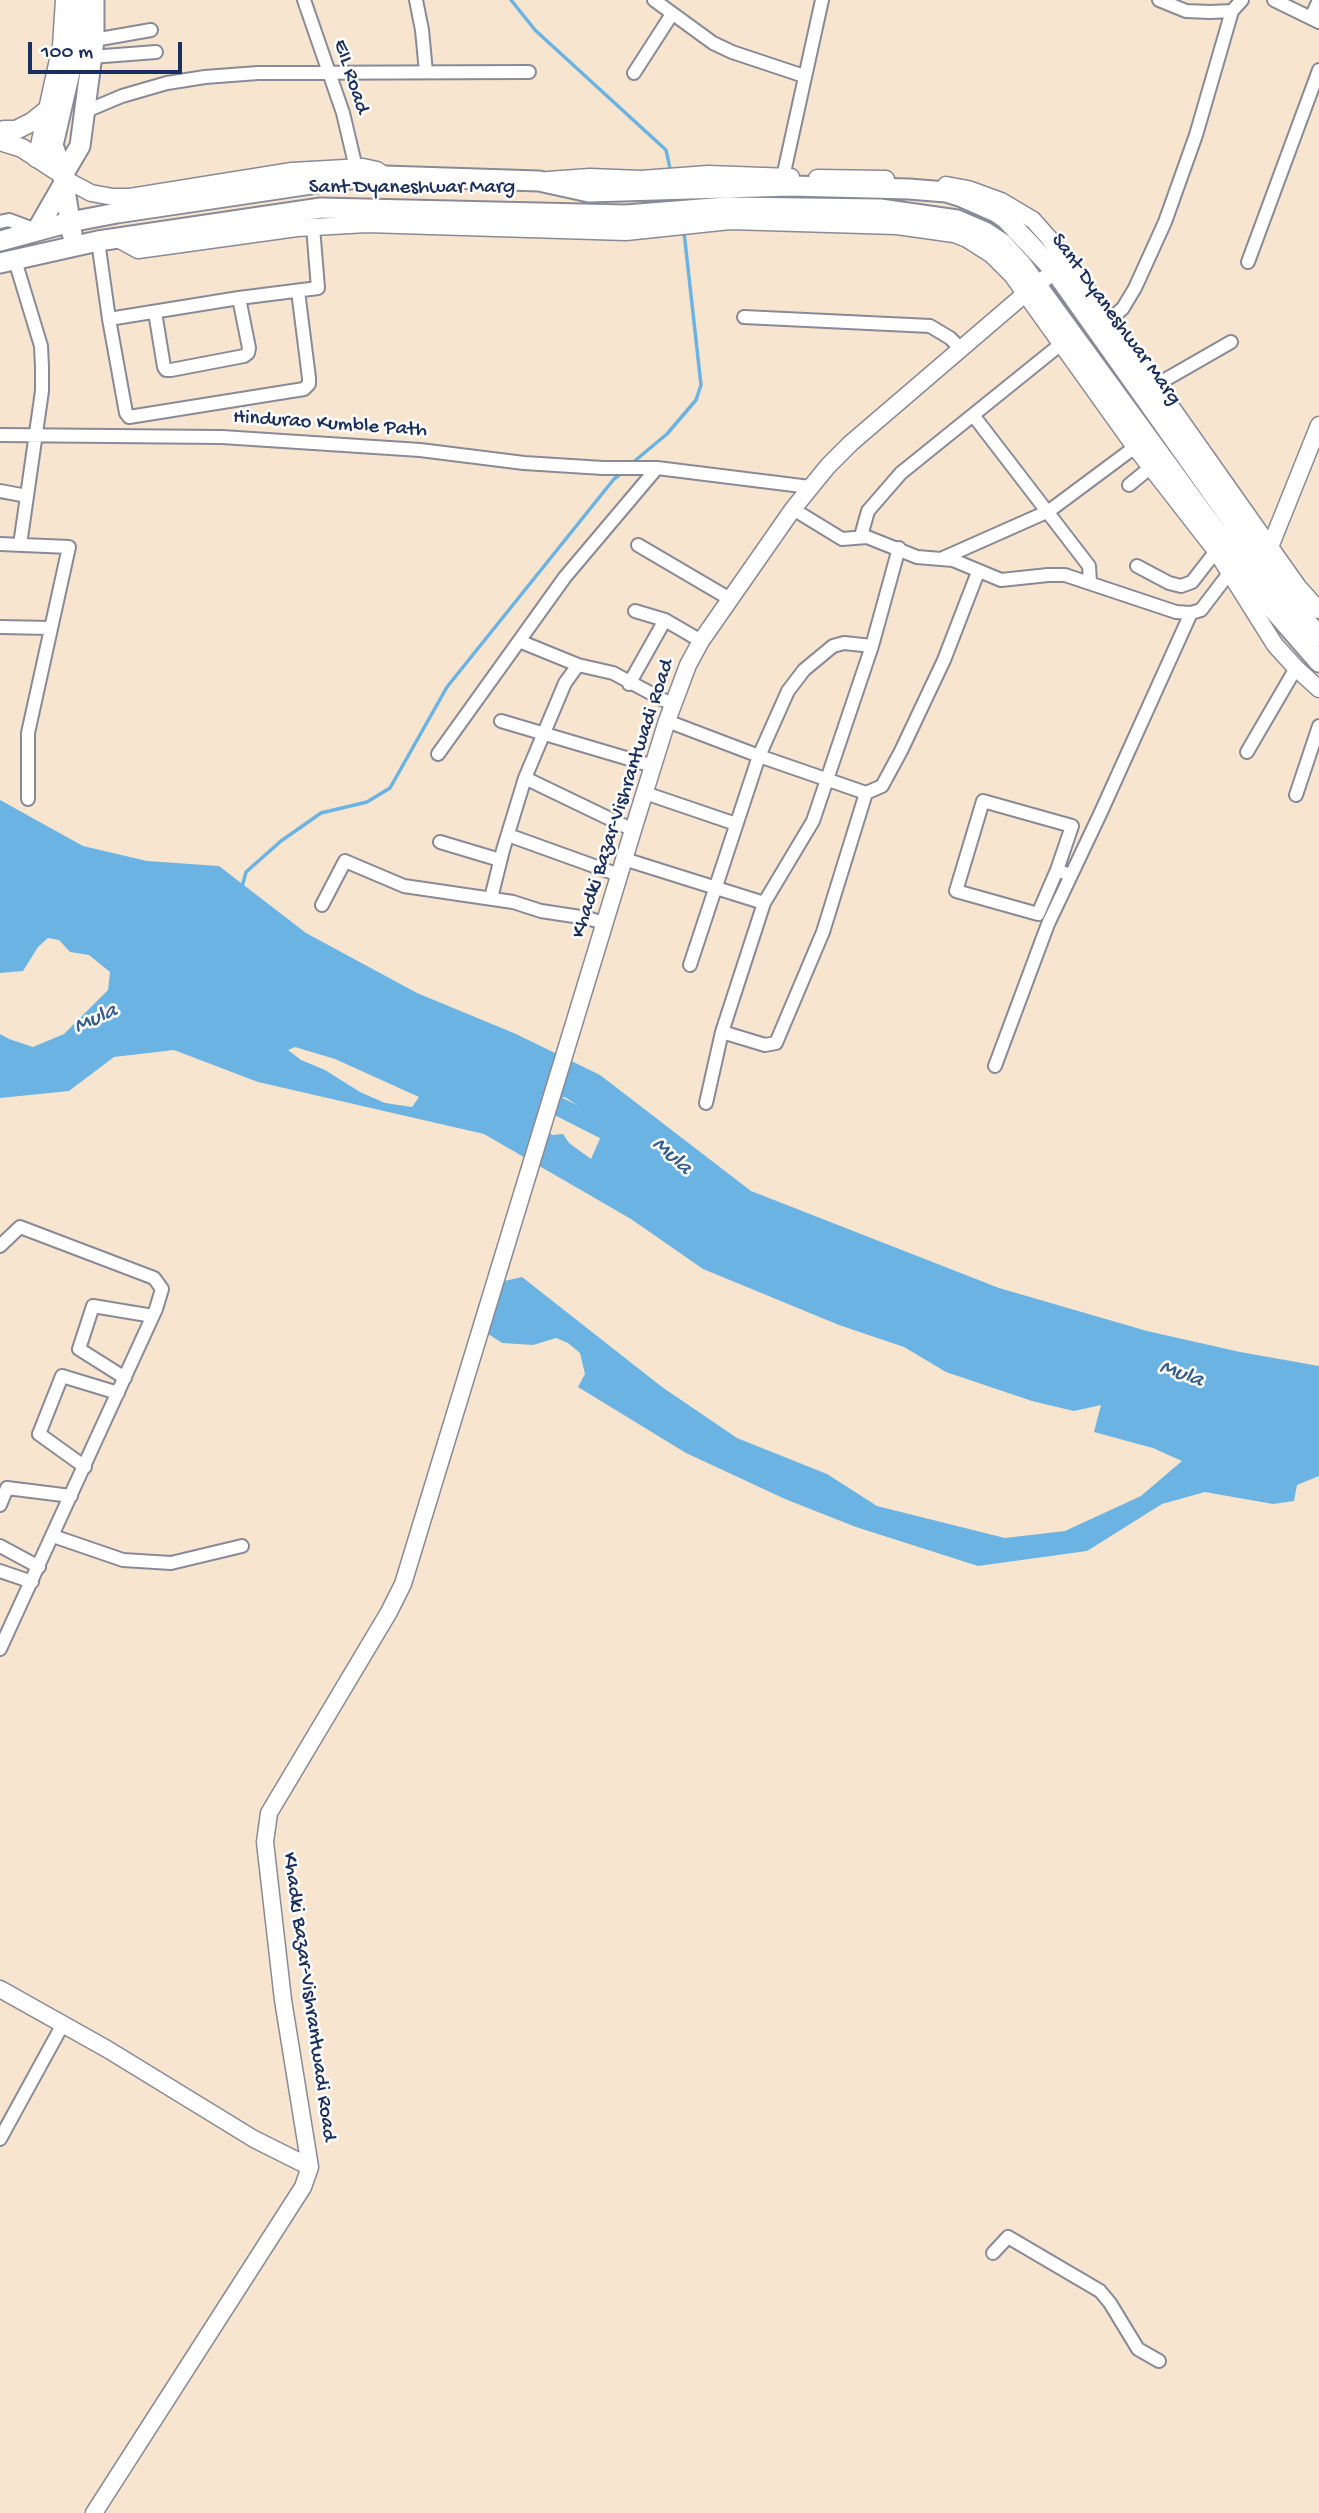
<!DOCTYPE html>
<html>
<head>
<meta charset="utf-8">
<style>
  body { margin:0 }
  #map { position:relative; width:1319px; height:2513px; overflow:hidden; background:#f7e5d0; font-family:"Gochi Hand",sans-serif }
  canvas { display:block }
  .scale { position:absolute; left:28px; top:42px; width:154px; height:32px; box-sizing:border-box; border:4px solid #1b2f5e; border-top:0; padding-left:9px; font-size:21px; line-height:24px; white-space:nowrap; color:#1b2f5e; -webkit-text-stroke:5px #fff; paint-order:stroke }
</style>
</head>
<body>
<div id="map">
<canvas width="1319" height="2513"></canvas>
<div class="scale">100 m</div>
</div>
<script>
const c = document.querySelector('canvas').getContext('2d');
c.lineJoin = 'round';
function fillPath(path, color) {
  c.fillStyle = color;
  c.fill(path, 'evenodd');
}
function poly(rows) {
  const path = new Path2D();
  for (const r of rows) {
    path.moveTo(r[0], r[1]);
    for (let i = 2; i < r.length; i += 2) path.lineTo(r[i], r[i + 1]);
  }
  return path;
}
function strokePath(path, color, width, dash) {
  c.strokeStyle = color;
  c.lineWidth = width;
  c.lineCap = dash ? 'butt' : 'round';
  c.setLineDash(dash || []);
  c.stroke(path);
}
function write(font, color, halo, rows, align = 'center') {
  c.font = font + ' "Gochi Hand",sans-serif';
  c.lineWidth = 5;
  c.setLineDash([]);
  c.textBaseline = 'middle';
  c.strokeStyle = halo;
  c.fillStyle = color;
  for (const [text, x, y, turn = 0] of rows) {
    c.save();
    c.translate(x, y);
    c.rotate((+turn || 0) * Math.PI / 180);
    c.textAlign = isNaN(turn) ? turn : align;
    if (halo) c.strokeText(text, 0, 0);
    c.fillText(text, 0, 0);
    c.restore();
  }
}
fillPath(poly([
  [0,800,83,846,147,861,219,866,306,933,417,993,516,1034,600,1075,751,1191,999,1288,1147,1331,1240,1352,1319,1366,1319,1476,1297,1485,1294,1501,1273,1504,1205,1492,1162,1504,1087,1551,978,1566,856,1527,785,1499,686,1453,578,1387,585,1374,580,1353,568,1343,556,1338,533,1345,502,1343,482,1330,496,1283,522,1277,662,1387,737,1438,827,1474,877,1506,1005,1538,1065,1531,1141,1496,1182,1461,1153,1448,1094,1432,1101,1405,1074,1411,1032,1401,946,1372,904,1347,839,1325,703,1269,631,1219,484,1134,258,1082,174,1050,114,1057,69,1091,0,1098,0,1034,9,1039,33,1047,64,1034,108,990,110,972,89,955,70,952,59,940,48,938,38,947,23,971,0,973],
  [295,1047,335,1059,419,1097,412,1107,385,1103,360,1092,325,1070,301,1060,288,1050],
  [565,1097,593,1116,602,1134,591,1159,569,1143,563,1134,552,1135,541,1123,546,1100]
]), '#6ab3e2');
strokePath(poly([
  [511,0,535,30,666,150,671,173],
  [631,464,667,434,696,400,701,385,684,232],
  [242,887,246,872,281,841,321,813,367,802,390,788,447,687,614,479,623,472]
]), '#6ab3e2', 3.5);
strokePath(poly([
  [534,1094,605,1130,617,1141]
]), '#6ab3e2', 19);
const minor = poly([
  [304,0,343,113,356,168],
  [416,0,422,30,426,72],
  [654,0,713,43,732,52,804,76],
  [1159,0,1186,11,1210,12,1232,11,1242,0],
  [1274,0,1319,22],
  [1311,18,1319,0],
  [94,40,151,30],
  [91,57,156,52],
  [634,73,672,14],
  [84,112,122,96,167,83,205,77,258,73,529,72],
  [783,177,822,0],
  [0,222,9,220,36,230],
  [98,241,109,319,126,413,129,417,304,389,309,384,309,378,298,291],
  [1248,262,1319,70],
  [17,267,41,346,42,367,42,391,20,545],
  [155,312,164,367,166,370,171,370,244,356,248,353,249,348,239,298],
  [744,317,930,326,950,338,961,349],
  [109,319,239,298,318,288,313,227],
  [1110,320,1123,308,1135,288,1165,222,1196,135,1232,11],
  [1156,385,1231,342],
  [973,415,1089,566,1090,582],
  [0,435,222,437,420,450,524,463,603,468,657,468,810,487],
  [1129,485,1151,467],
  [0,491,27,496],
  [793,509,842,539,867,537,917,557,953,560,1001,580,1048,575,1065,575,1176,612,1191,613,1201,610,1230,572],
  [861,536,868,511,901,473,1061,344],
  [0,544,69,547,28,733,28,799],
  [638,545,730,599],
  [943,558,1049,511,1135,447],
  [1137,566,1169,583,1181,586,1192,582,1216,551],
  [635,611,665,620,701,641],
  [0,627,51,628],
  [519,641,578,665,613,673,673,705],
  [629,684,665,620],
  [501,721,653,766],
  [667,721,759,756,866,793],
  [1247,752,1296,668],
  [438,754,565,577,657,468],
  [525,778,633,830],
  [645,793,736,824],
  [1296,795,1319,726],
  [508,835,619,875],
  [440,842,500,860],
  [624,859,764,903],
  [1057,870,1072,826,983,801,956,891,1038,914,1057,870,1070,875],
  [491,898,503,850,525,778,565,683,578,665],
  [322,905,345,861,404,886,513,902,541,911,587,918,604,923],
  [690,965,759,756,788,691,804,670,833,646,844,643,872,646],
  [722,1032,765,1045,776,1043,823,932,866,793,882,786,901,751,944,660,978,572],
  [995,1066,1048,924,1101,812,1191,613],
  [706,1103,722,1032,764,903,813,821,872,646,899,548],
  [0,1246,20,1227,154,1278,162,1289,156,1309,0,1649],
  [125,1378,79,1349,93,1306,153,1316],
  [85,1467,39,1434,62,1376,118,1393],
  [0,1505,7,1488,71,1496],
  [53,1536,123,1560,171,1563,242,1546],
  [0,1546,39,1567],
  [0,1571,32,1582],
  [0,2139,63,2024],
  [993,2253,1008,2237,1100,2291,1110,2303,1138,2349,1159,2361]
]);
const tertiary = poly([
  [36,159,61,46,64,0],
  [63,178,91,193,113,197,130,197,292,171,363,167,377,170,385,176],
  [817,178,886,179],
  [548,180,590,177,641,179,708,174,791,177],
  [946,185,968,189,1001,201,1033,220,1049,238,1110,320,1270,547,1299,588,1319,610],
  [118,239,138,250,297,228,367,224,626,232,730,221,897,226,954,234,967,239,992,255,1012,275,1135,447,1216,551,1275,645,1296,668,1319,689],
  [1265,551,1270,547,1319,425],
  [0,1989,107,2049,254,2139,310,2167],
  [94,2513,303,2187,310,2167,283,2000,265,1842,269,1813,389,1612,403,1584,633,830,667,721,688,665,701,641,793,509,828,466,851,443,1026,293,1066,262]
]);
const secondary = poly([
  [4,130,16,130,32,122,47,110],
  [0,141,22,148,63,175]
]);
const primary = poly([
  [63,175,80,146,94,40,94,0],
  [37,230,64,183],
  [72,234,62,171,53,145,76,46,75,0],
  [0,241,70,222,117,213,338,180,385,176,539,181,589,192,791,186,909,189,946,192,962,197,996,212,1006,219,1055,271,1286,597,1319,637],
  [0,263,98,241,321,208,626,215,726,207,880,209,957,220,985,232,1003,244,1022,265,1272,608,1319,662]
]);
strokePath(minor, '#898a97', 16);
strokePath(tertiary, '#898a97', 19);
strokePath(secondary, '#898a97', 21);
strokePath(primary, '#898a97', 23);
strokePath(minor, '#fff', 12);
strokePath(tertiary, '#fff', 16);
strokePath(secondary, '#fff', 18);
strokePath(primary, '#fff', 19);
write('21px', '#1b2f5e', '#fff', [
  ["EIL Road",350,77,72],
  ["Sant Dyaneshwar Marg",412,189],
  ["Sant Dyaneshwar Marg",1115,320,54],
  ["Hindurao Kumble Path",330,425,4],
  ["Khadki Bazar-Vishrantwadi Road",624,799,-72],
  ["Khadki Bazar-Vishrantwadi Road",308,1997,82]
]);
write('italic 23px', '#375d8c', '#fff', [
  ["Mula",96,1020,-24],
  ["Mula",671,1157,42],
  ["Mula",1181,1375,20]
]);
</script>
</body>
</html>
